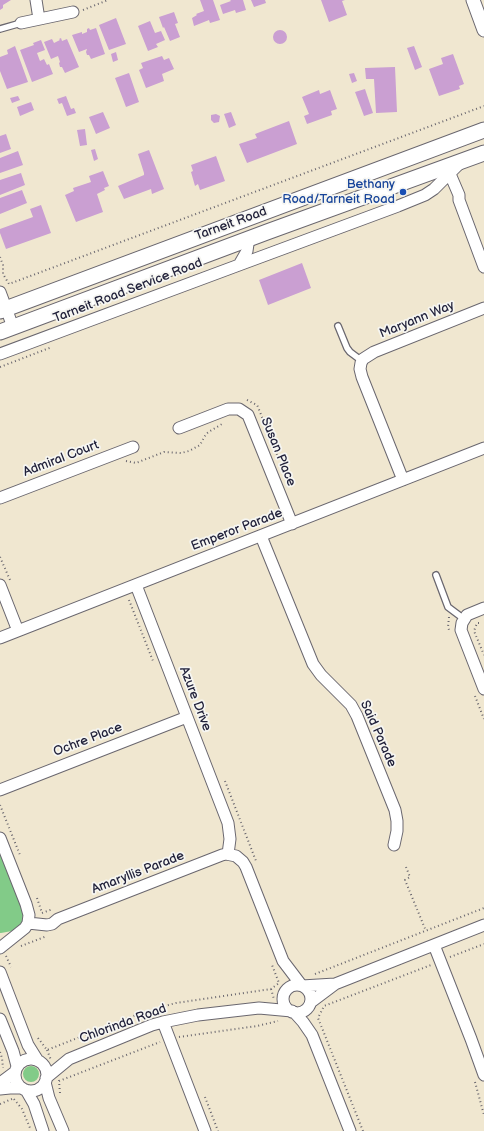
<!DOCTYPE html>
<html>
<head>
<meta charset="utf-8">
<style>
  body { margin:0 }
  canvas { display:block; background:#f0e7d0 }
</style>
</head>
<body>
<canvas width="484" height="1131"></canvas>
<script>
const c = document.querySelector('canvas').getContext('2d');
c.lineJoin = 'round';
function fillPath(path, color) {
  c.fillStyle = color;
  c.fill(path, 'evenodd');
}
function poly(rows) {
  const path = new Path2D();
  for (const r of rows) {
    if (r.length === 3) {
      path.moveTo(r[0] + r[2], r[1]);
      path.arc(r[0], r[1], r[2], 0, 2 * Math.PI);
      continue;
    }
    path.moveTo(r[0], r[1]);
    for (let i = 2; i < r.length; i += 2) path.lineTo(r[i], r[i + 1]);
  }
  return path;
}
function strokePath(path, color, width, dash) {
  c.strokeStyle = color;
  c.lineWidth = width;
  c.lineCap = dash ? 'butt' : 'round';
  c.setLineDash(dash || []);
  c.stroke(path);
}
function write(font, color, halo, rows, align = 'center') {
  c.font = font + ' "Balsamiq Sans",sans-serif';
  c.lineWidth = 3.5;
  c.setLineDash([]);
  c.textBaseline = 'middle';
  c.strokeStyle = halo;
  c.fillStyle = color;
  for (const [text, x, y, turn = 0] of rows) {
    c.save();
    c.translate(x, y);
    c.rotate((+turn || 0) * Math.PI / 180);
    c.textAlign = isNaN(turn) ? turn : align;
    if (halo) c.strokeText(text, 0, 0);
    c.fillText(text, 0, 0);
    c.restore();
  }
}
fillPath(poly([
  [0,854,22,909,23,915,22,922,19,926,12,931,1,933,0,933],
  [31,1074,8]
]), '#82cb88');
fillPath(poly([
  [0,0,11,0,3,5,3,8,0,10],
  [200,0,213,0,220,20,210,23,209,20,194,26,192,18,197,15,196,14,204,11],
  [230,0,243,0,246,10,236,13,235,10,223,14,220,5,231,1],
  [251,0,265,0,266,3,254,7],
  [321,0,345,0,342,1,347,15,329,22],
  [174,12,178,23,175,24,180,37,170,41,164,27,163,28,159,17],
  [116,18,126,44,109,50,99,25],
  [150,21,155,33,161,31,165,40,156,44,158,47,148,51,138,26],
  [89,28,90,30,96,28,105,54,91,59,89,55,87,55,86,52,87,49,79,52,72,35,82,32,82,34,87,32,87,29],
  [280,37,7],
  [61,38,62,41,67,39,79,67,65,73,62,67,60,67,59,63,60,62,58,56,51,59,44,42,52,39,54,43,60,40,59,39],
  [41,40,45,50,37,53,40,61,44,59,47,65,49,64,53,74,32,82,20,50,34,45,33,43],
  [15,46,28,82,7,89,0,71,0,57,8,54,7,50],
  [414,46,422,67,415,70,407,48],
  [116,52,118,60,113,62,111,54],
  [453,54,464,84,459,86,460,89,439,96,429,69,443,64,441,58],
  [162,56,164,60,169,58,174,69,162,74,164,81,146,88,139,70,143,68,141,63],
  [395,67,397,112,376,113,374,79,366,79,365,68],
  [129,73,139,102,126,107,115,78],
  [354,73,357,81,352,83,349,74],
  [365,89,373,113,364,116,355,92],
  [319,90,320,94,330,90,337,109,331,111,332,115,307,124,304,116,309,114,302,97],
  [18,96,20,100,12,103,10,98],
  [66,96,71,109,74,108,76,113,67,116,62,103,59,104,57,99],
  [31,102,34,110,20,116,17,107],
  [103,112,110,128,96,134,89,117],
  [231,112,236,125,229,128,224,114],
  [216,114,220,116,219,122,214,123,211,120,211,115],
  [289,121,297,144,247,163,239,144,257,138,255,134],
  [85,129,87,145,80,146,77,130],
  [6,134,11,149,0,153,0,136],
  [95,149,98,159,94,161,91,150],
  [149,150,164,189,152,194,151,189,124,199,118,186,144,175,144,173,138,154],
  [18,151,23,165,0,173,0,158],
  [216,156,225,181,200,190,198,184,195,186,191,172,193,171,191,165],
  [103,171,109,186,104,188,105,190,97,194,103,212,76,222,65,195,74,191,73,188,91,182,89,176],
  [21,173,25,185,0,195,0,180],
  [22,190,27,203,0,214,0,198],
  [41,205,51,233,6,249,0,233,0,229,33,217,30,209],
  [302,263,311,288,268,305,259,280]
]), '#ca9fd2');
const service = poly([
  [0,29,21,23],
  [338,326,347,348,350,352,362,361],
  [436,575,448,607,464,619]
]);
const minor = poly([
  [36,0,39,19],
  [21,23,73,12],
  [450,174,459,195,459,200,484,267],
  [239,265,398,206,425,195,434,189,461,162],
  [0,292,13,327],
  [0,354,239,265,247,251,248,244,247,239],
  [179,428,228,409,239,409,248,415,292,524],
  [403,480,362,377,360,369,361,363,363,359,374,352,484,308],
  [0,498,133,447],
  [261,536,313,664,321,675,351,705,357,716,395,810,397,821,397,831,394,845],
  [0,585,18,631],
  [136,585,228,823,230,839,228,854],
  [484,608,467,615,462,623,461,630,484,689],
  [0,638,484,448],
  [0,790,187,717],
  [0,838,26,904,29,915,28,923,25,928,0,948],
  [28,923,47,925,52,924,58,919,222,855,226,854,236,856,243,862,246,867,283,961,302,986],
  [434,945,471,1039,484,1075],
  [0,972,28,1045,38,1061],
  [297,999,14],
  [302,986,335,984],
  [311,1002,335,984,484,925],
  [294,1012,303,1022,312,1035,350,1131],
  [0,1019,13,1051,17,1066],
  [163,1022,205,1131],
  [31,1075,16],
  [46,1078,69,1059,152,1025,163,1022,198,1015,259,1008,292,1011],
  [45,1082,49,1098,63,1131],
  [0,1083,15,1072],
  [0,1089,10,1088,21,1088],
  [26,1090,34,1104,43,1131]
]);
const tertiary = poly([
  [473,0,484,30]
]);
const secondary = poly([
  [0,311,484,130],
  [0,332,267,232,484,153]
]);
strokePath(service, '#6a676f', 8);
strokePath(minor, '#6a676f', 13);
strokePath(tertiary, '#6a676f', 15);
strokePath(secondary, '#6a676f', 17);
strokePath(poly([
  [83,10,108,0],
  [0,257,3,265,3,274,9,284,484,106],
  [0,367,52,347],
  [247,400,257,405,258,407,277,455],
  [126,461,136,463,164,452,181,453,189,451,200,445,206,434,210,431,222,424],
  [0,557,10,580],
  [129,600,153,661],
  [449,617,448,627,449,630],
  [479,623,477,623,474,631,484,655],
  [475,696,484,719],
  [225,781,256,861],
  [0,805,20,855],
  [406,867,410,877,405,880,426,931],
  [37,898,42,913],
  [42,913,53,909],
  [21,946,47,936],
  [6,956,11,967],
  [450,957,484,944],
  [315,974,484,908],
  [271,989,274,999],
  [179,1037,257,1026,278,1021],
  [38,1038,47,1050,136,1015,161,1007,176,1003,271,989,279,983,272,965],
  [47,1050,51,1060],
  [0,1052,2,1058,3,1068],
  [475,1082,484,1115],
  [60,1093,59,1081,160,1042],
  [205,1097,218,1131],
  [14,1099,22,1109,30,1128],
  [0,1104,12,1099],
  [363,1131,318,1018,324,1006,431,965]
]), '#6a676f', 2, [1, 3]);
strokePath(service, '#fff', 5.5);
strokePath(minor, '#fff', 11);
strokePath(tertiary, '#fff', 13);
strokePath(secondary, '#fff', 15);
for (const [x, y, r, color] of [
  [403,192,4,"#1a4fb4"]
]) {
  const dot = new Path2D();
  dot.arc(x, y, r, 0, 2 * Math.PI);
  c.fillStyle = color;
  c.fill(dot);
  strokePath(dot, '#f6f6f2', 1.5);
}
write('13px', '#164399', '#f6f6f2', [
  ["Bethany",395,185],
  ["Road/Tarneit Road",395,200]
], 'right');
write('13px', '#22223b', '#f6f6f2', [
  ["Tarneit Road",231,224,-20],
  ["Tarneit Road Service Road",128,291,-21],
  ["Maryann Way",417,320,-22],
  ["Susan Place",278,452,68],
  ["Admiral Court",61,459,-21],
  ["Emperor Parade",237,530,-21],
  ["Azure Drive",195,699,69],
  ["Said Parade",378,734,66],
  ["Ochre Place",88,740,-21],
  ["Amaryllis Parade",138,873,-21],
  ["Chlorinda Road",123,1024,-20]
]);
</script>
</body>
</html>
